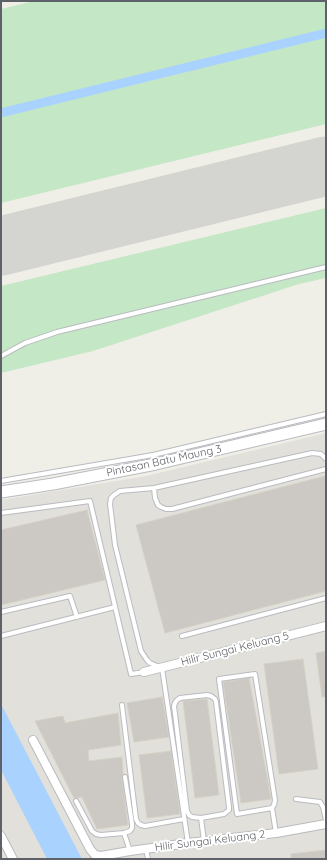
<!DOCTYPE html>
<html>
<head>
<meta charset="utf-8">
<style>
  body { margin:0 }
  #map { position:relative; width:327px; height:860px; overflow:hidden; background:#f0efe7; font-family:Quicksand,sans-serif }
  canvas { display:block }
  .frame { position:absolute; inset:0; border:2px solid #5e6167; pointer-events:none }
</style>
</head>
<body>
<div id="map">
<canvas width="327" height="860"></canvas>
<div class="frame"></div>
</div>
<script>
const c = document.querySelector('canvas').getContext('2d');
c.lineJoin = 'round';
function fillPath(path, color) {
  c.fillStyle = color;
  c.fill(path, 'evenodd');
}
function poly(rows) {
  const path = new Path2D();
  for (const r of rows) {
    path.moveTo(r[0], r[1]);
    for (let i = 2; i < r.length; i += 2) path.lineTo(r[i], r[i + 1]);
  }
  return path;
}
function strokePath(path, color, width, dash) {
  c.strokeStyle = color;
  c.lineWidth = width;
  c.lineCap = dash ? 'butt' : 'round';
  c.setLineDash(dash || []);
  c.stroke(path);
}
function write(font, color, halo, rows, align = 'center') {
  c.font = font + ' Quicksand,sans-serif';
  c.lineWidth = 4;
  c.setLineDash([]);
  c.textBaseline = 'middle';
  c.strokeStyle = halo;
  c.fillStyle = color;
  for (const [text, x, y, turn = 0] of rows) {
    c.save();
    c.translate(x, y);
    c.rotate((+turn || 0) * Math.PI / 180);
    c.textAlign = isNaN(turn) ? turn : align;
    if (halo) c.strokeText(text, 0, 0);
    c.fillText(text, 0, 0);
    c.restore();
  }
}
fillPath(poly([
  [326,433,326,859,1,859,1,500,146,476]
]), '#e2e0db');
fillPath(poly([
  [34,1,326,1,326,124,1,203,1,9],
  [326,208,326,278,299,284,93,351,1,373,1,286]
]), '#c4e7c6');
fillPath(poly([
  [1,704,82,859,47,859,1,770]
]), '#a9d3fe');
strokePath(poly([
  [1,113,326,33]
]), '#a9d3fe', 9);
strokePath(poly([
  [1,246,326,166]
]), '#d4d4d0', 59);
const building = poly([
  [325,476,326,481,326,591,165,633,136,525,325,476],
  [87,510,105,580,1,605,1,530,87,510],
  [326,651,326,697,322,697,316,653,326,651],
  [303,659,318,769,279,774,264,664,303,659],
  [249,678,271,799,241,803,223,682,249,678],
  [162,697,169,737,134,742,127,703,162,697],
  [207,699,219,795,195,798,183,701,207,699],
  [118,713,121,745,88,750,89,761,122,757,123,774,122,778,128,825,97,829,82,797,74,798,35,721,63,716,65,723,118,713],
  [171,751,180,814,147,818,139,755,171,751],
  [326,850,326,859,291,859,291,854,326,850]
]);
fillPath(building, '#ccc9c4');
strokePath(building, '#d5d1c5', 1);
const service = poly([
  [1,356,25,343,57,332,326,267],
  [1,481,153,455,326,414],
  [154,488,155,498,158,505,161,507,166,509,172,509,326,469],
  [1,513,90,501,131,674,144,672],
  [1,612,70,596,77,617],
  [1,636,115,607],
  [182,636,326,598],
  [122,705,136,819,138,823,141,825,145,826,184,819],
  [296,799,320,802,323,807,326,820],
  [76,801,92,831,96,834,101,835,124,833,130,851],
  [272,808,237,814,219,679,255,674,275,800,274,805,272,808,276,833],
  [201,818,192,817,189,815,187,811,174,706,175,703,177,700,180,698,207,695,211,696,215,699,216,702,229,807,229,810,224,814,201,818,204,841],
  [124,833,130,831,132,828,132,824,125,777],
  [188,843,162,668,150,663,147,660,141,651,115,545,110,504,111,498,114,495,120,491,154,488,312,453,321,454,326,459],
  [146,849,148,859]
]);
const minor = poly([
  [144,672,326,626],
  [33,740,90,849,95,855,101,856,130,851,188,843,276,833,326,824],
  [1,836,13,859]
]);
const tertiary = poly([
  [1,492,53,484,156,464,326,424]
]);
strokePath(service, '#b9bbc0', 6);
strokePath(minor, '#b9bbc0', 10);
strokePath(tertiary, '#b9bbc0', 13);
strokePath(service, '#fff', 4);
strokePath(minor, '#fff', 8);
strokePath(tertiary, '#fff', 11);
write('11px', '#5e6167', '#fff', [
  ["Pintasan Batu Maung 3",164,461,-12],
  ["Hilir Sungai Keluang 5",235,649,-14],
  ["Hilir Sungai Keluang 2",210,841,-7]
]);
</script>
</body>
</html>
